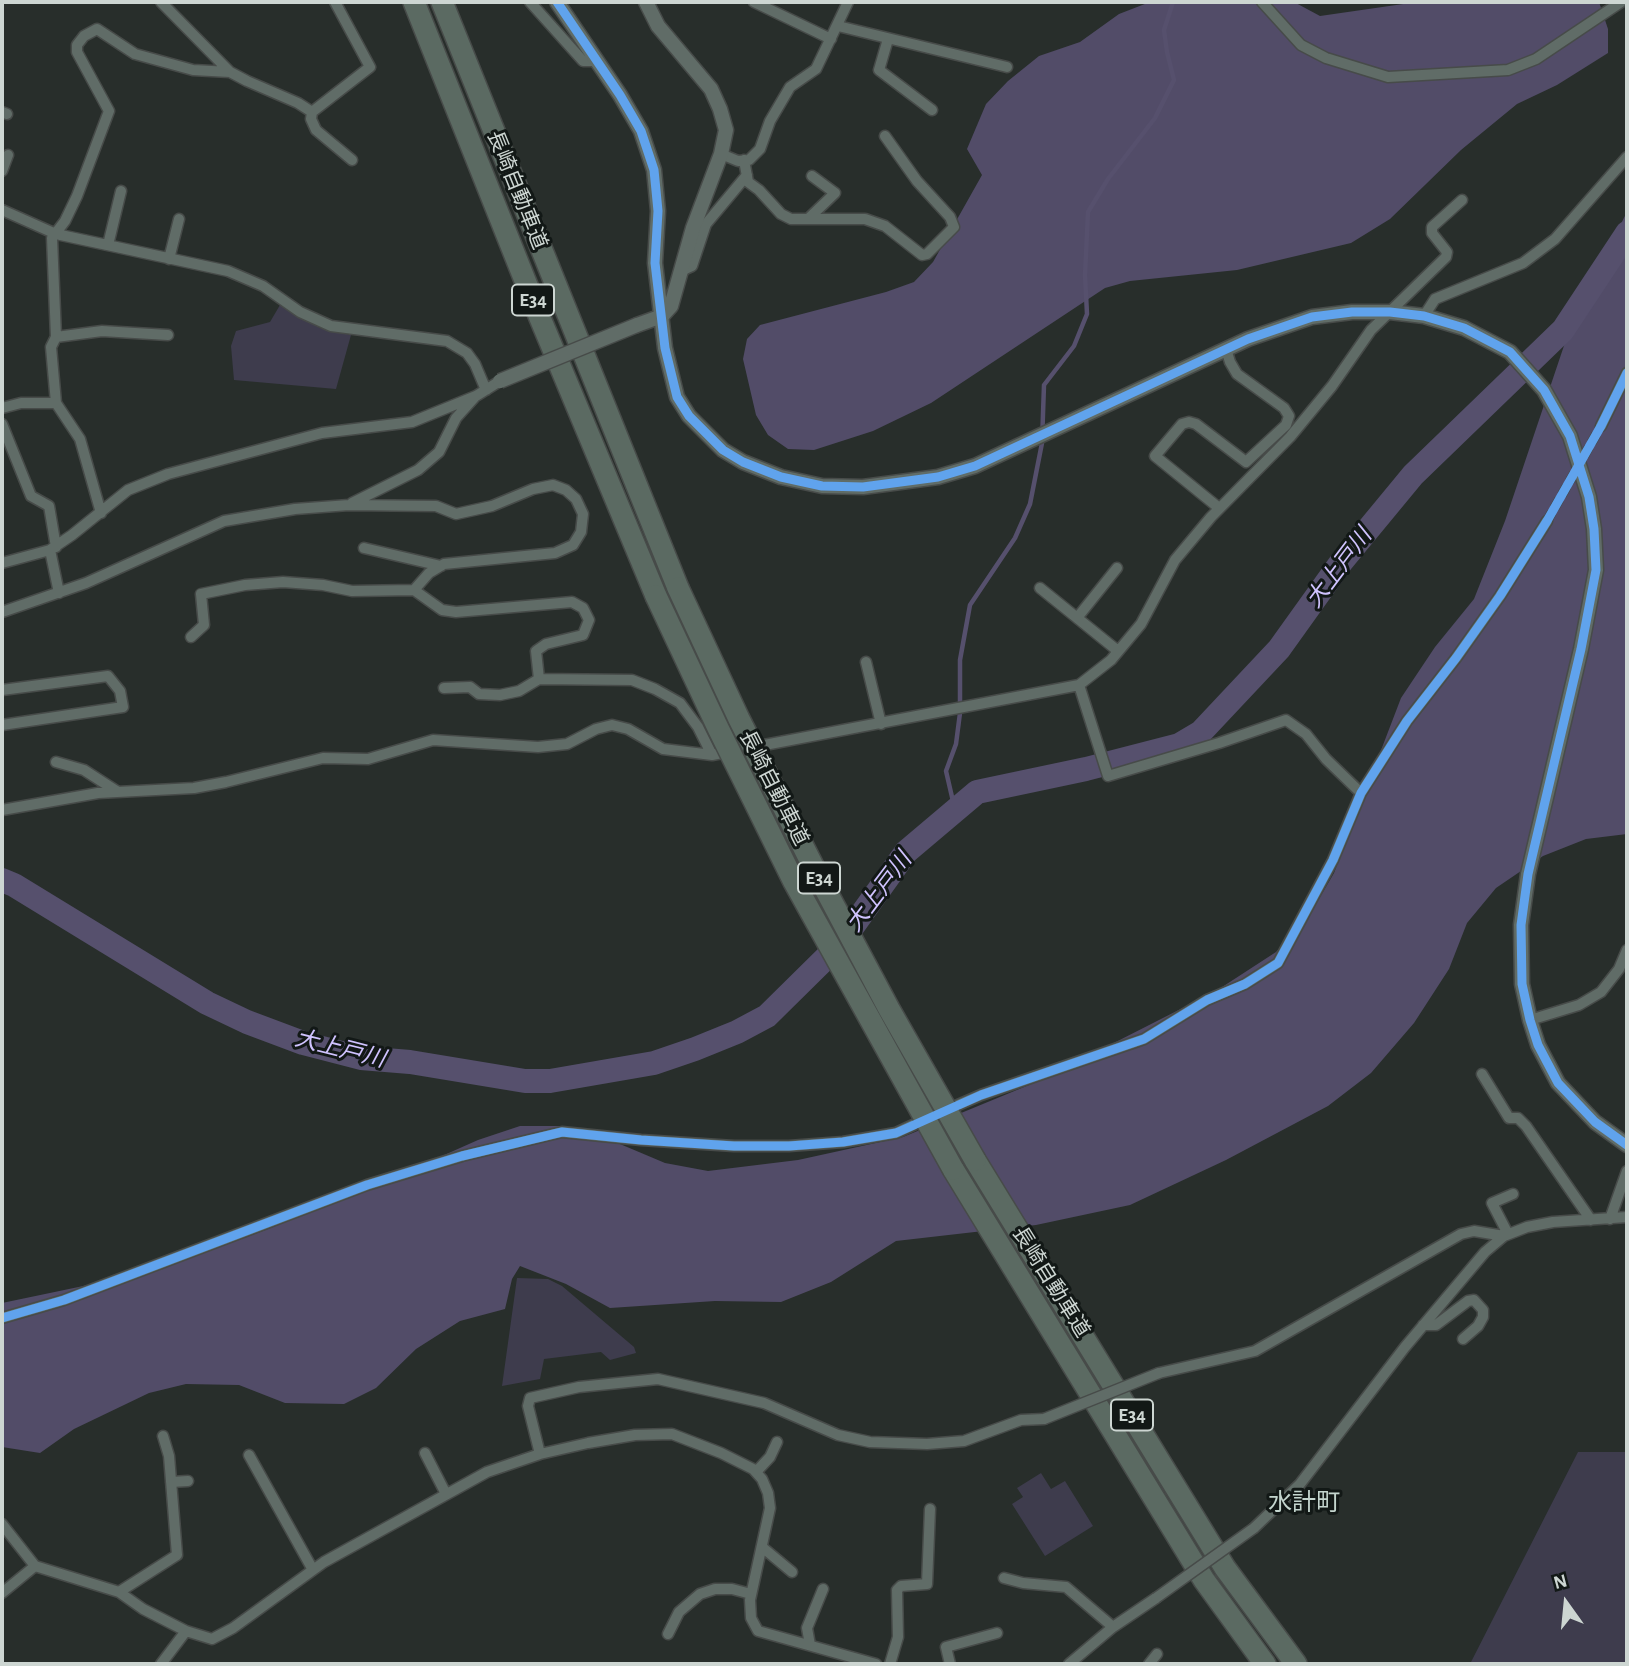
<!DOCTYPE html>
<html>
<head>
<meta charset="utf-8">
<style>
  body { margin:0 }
  #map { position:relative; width:1629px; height:1666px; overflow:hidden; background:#282e2b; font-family:"Alegreya Sans",sans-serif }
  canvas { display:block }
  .frame { position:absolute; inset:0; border:4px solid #cdd6d2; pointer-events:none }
  .north { position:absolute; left:1531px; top:1568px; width:70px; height:70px; -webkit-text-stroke:5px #121816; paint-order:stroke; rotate:345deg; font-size:19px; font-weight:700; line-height:28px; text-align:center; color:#cdd6d2 }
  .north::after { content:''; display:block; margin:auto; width:24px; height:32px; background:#cdd6d2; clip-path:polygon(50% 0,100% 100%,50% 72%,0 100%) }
</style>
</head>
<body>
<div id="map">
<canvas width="1629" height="1666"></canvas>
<div class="frame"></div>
<div class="north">N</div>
</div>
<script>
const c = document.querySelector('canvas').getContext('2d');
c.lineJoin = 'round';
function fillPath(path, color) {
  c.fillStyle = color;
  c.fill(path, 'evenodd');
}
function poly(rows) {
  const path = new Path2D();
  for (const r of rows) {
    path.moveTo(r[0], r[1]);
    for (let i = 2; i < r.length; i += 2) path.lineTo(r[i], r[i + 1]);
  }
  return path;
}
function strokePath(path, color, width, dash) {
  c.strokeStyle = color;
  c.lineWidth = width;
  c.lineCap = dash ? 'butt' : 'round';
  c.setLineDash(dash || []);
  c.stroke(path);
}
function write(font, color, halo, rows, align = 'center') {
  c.font = font + ' "Alegreya Sans","Noto Sans JP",sans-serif';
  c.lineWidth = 6;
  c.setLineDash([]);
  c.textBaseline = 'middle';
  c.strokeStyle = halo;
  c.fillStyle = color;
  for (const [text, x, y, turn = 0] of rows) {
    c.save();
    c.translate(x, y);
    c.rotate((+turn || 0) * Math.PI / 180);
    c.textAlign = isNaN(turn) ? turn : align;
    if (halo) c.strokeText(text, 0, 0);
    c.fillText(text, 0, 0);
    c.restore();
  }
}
fillPath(poly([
  [280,305,320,328,351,335,336,389,234,380,231,346,236,331,270,322],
  [517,1278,548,1279,562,1286,634,1347,636,1353,610,1360,601,1352,544,1359,540,1379,502,1386],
  [1578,1452,1627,1452,1627,1664,1470,1664],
  [1041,1473,1051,1489,1065,1481,1093,1526,1045,1556,1012,1504,1023,1497,1017,1488]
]), '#3e3c4d');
fillPath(poly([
  [1150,2,1294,2,1320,16,1417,2,1599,2,1608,29,1608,53,1557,85,1517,104,1461,150,1390,219,1351,243,1237,270,1130,281,1105,288,931,403,873,431,814,450,788,449,768,435,756,415,743,359,747,339,760,325,886,292,914,282,933,262,982,175,967,149,986,104,1008,81,1039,56,1080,42,1119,14],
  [1627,212,1627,834,1586,839,1543,856,1496,888,1467,923,1449,969,1414,1023,1371,1073,1328,1106,1226,1160,1130,1205,1036,1225,896,1241,831,1282,781,1302,715,1301,610,1308,566,1284,520,1266,512,1279,505,1309,460,1321,416,1349,376,1388,344,1404,285,1403,239,1385,186,1384,149,1393,74,1429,40,1453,2,1447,2,1303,155,1271,268,1229,379,1184,478,1140,520,1126,562,1126,620,1144,665,1163,708,1171,798,1160,903,1137,1041,1080,1216,991,1276,952,1309,916,1334,873,1401,698,1435,647,1474,599,1505,521,1575,313]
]), '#524c68');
strokePath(poly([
  [955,810,946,771,956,744,960,713,960,660,970,605,1015,538,1030,504,1042,443,1044,385,1074,346,1087,314,1085,275,1088,212,1108,179,1155,118,1174,80,1167,52,1164,30,1173,2]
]), '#56506d', 4.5);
strokePath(poly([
  [2,880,14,885,207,1003,247,1022,303,1043,361,1058,410,1062,525,1081,550,1081,654,1063,695,1049,737,1032,767,1016,841,943,906,852,977,792,1086,769,1179,745,1201,732,1279,649,1342,561,1413,475,1563,330,1627,233]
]), '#56506d', 24);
strokePath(poly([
  [1547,521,1601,426]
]), '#414744', 10, [10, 5]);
const minor = poly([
  [161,2,230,72,247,81,298,103,312,112],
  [530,2,583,61,596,61],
  [754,2,831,39],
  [1262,2,1301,45,1326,58,1388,77,1508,70,1536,59,1621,2],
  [838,26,1007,67],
  [888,39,879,70,932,110],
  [2,112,7,114],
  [312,112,370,67,335,2],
  [312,112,311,119,316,130,352,160],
  [721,154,738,161,749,160,760,149,770,121,790,87,816,69,848,2],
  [744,160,748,182,759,190,781,214,791,219,865,219,885,226,922,255,927,254,954,227,950,217,917,181,885,136],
  [2,171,8,155],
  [2,210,56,234,228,271,263,286,300,312,331,326,447,341,467,353,475,364,486,390],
  [808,219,835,193,812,176],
  [108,245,121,191],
  [169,259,179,219],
  [681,271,692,266,706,224,747,175],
  [1424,316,1435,299,1523,263,1555,239,1627,157],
  [56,337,102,331,168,335],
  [2,408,21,403,56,403],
  [2,424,31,496,49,506,56,547],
  [1601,426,1627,373],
  [352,503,418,470,439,452,456,418,474,398],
  [1219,508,1155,456,1182,424,1189,422,1196,424,1246,462,1286,425,1289,416,1284,408,1237,374,1230,362,1226,349],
  [101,513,80,439,56,403,51,347,56,337,52,238,65,221,77,196,109,111,77,52,77,45,84,36,97,29,135,54,193,70,230,72],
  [364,548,441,566],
  [50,550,59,593],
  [2,563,50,550,72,535,128,490,168,474,322,433,412,422,476,396,500,381],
  [1040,588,1118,651],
  [2,612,86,583,224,521,295,509,349,505,436,506,456,514,492,506,533,489,553,485,566,490,576,499,583,514,581,532,573,545,555,553,444,564,429,573,414,590,442,610,456,612,572,602,583,608,589,620,583,635,546,644,536,651,539,679,632,680,655,689,680,703,698,727,712,755],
  [1077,618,1117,568],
  [191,637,204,625,201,594,245,585,283,582,323,585,352,591,414,590],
  [866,662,881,724],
  [1079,685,1108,776,1219,743,1286,720,1306,734,1326,759,1361,793],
  [444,688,470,687,479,694,500,695,519,691,539,679],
  [2,690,108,676,120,691,123,707,2,725],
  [56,762,84,770,118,792],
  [2,810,98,793,194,788,226,782,323,758,368,759,433,740,538,747,567,744,596,729,612,725,628,729,663,749,712,755,1079,685,1111,660,1141,624,1175,560,1211,517,1290,437,1332,386,1371,330,1446,257,1447,252,1432,233,1432,227,1462,200],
  [1530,1020,1579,1005,1601,992,1619,969,1627,950],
  [1482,1074,1509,1118,1518,1118,1526,1126,1591,1220],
  [944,1111,981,1095,1144,1039,1207,1000,1245,984,1278,963,1333,860,1361,793,1407,721,1456,658,1500,596,1547,521],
  [1610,1219,1627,1171],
  [1508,1234,1492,1203,1513,1194],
  [2,1318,64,1300,367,1185,462,1156,562,1132,641,1140,734,1146,789,1146,843,1142,896,1133,926,1119],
  [1423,1325,1436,1325,1468,1301,1474,1300,1483,1310,1483,1317,1478,1326,1463,1339],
  [1159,1373,1255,1351,1461,1234,1474,1231,1504,1236],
  [425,1453,446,1494],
  [540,1454,528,1406,530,1398,579,1387,658,1379,764,1403,838,1435,870,1442,927,1444,964,1441,1021,1420,1044,1419],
  [249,1455,313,1570],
  [756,1472,770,1457,777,1442],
  [171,1482,188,1481],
  [2,1524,35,1566,119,1592,143,1609,186,1631,212,1639,233,1628,324,1562,487,1472,540,1454,588,1443,635,1435,672,1434,721,1453,753,1469,762,1479,768,1493,770,1508,750,1600,751,1618,758,1631,876,1664],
  [1254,1528,1300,1484,1405,1347,1485,1252,1504,1236,1527,1227,1553,1222,1627,1217],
  [762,1547,792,1572],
  [1004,1578,1023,1583,1066,1587,1113,1627],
  [119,1592,177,1555,169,1456,163,1436],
  [2,1593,35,1566],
  [668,1634,679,1612,700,1594,715,1589,732,1589,751,1594],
  [810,1645,807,1628,823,1589],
  [161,1664,186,1631],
  [890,1664,898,1637,897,1590,901,1586,927,1584,930,1509],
  [950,1664,946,1647,997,1633],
  [1069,1664,1113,1627,1156,1598],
  [1149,1664,1157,1654]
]);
const tertiary = poly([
  [557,2,620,95,641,131,654,170,658,211,655,263,665,348,677,397,689,416,723,450,743,462,781,477,822,486,863,487,938,477,975,466,1248,339,1312,317,1352,312,1390,312,1424,316,1464,328,1510,352,1544,390,1570,436,1589,497,1594,529,1596,570,1581,649,1528,874,1521,925,1522,984,1530,1020,1538,1045,1558,1083,1595,1122,1627,1145],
  [637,325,662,316,671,306,693,228,721,154,726,130,720,109,711,89,658,26,646,2]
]);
const motorway = poly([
  [414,2,540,318,656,596],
  [442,2,678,588],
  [975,1160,1225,1568,1296,1664],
  [953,1169,1204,1580,1265,1664]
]);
strokePath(minor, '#474b49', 13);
strokePath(tertiary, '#474b49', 17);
strokePath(motorway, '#474b49', 24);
strokePath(minor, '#606c67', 10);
strokePath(tertiary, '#606c67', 14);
strokePath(motorway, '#5b6a62', 21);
const minorBridge = poly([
  [1044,1419,1159,1373],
  [1156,1598,1254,1528]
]);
const tertiaryBridge = poly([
  [500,381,637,325]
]);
const motorwayBridge = poly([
  [678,588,739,719,815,870,889,1009,975,1160],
  [656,596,718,728,794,882,953,1169]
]);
strokePath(minorBridge, '#474b49', 13, []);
strokePath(tertiaryBridge, '#474b49', 17, []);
strokePath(motorwayBridge, '#474b49', 24, []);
strokePath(minorBridge, '#606c67', 10);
strokePath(tertiaryBridge, '#606c67', 14);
strokePath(motorwayBridge, '#5b6a62', 21);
strokePath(poly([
  [557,2,620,95,641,131,654,170,658,211,655,263,665,348,677,397,689,416,723,450,743,462,781,477,822,486,863,487,938,477,975,466,1248,339,1312,317,1352,312,1390,312,1424,316,1464,328,1510,352,1544,390,1570,436,1589,497,1594,529,1596,570,1581,649,1528,874,1521,925,1522,984,1530,1020,1538,1045,1558,1083,1595,1122,1627,1145],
  [2,1318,64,1300,367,1185,462,1156,562,1132,641,1140,734,1146,789,1146,843,1142,896,1133,981,1095,1144,1039,1207,1000,1245,984,1278,963,1333,860,1361,793,1407,721,1456,658,1500,596,1547,521,1601,426,1627,373]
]), '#60a3ed', 9);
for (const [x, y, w] of [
  [533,300,42],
  [819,878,42],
  [1132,1415,42]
]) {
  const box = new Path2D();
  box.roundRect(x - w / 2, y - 15.5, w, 31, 5);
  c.fillStyle = '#121816';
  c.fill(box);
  strokePath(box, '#cdd6d2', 2);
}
write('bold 19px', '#cdd6d2', null, [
  ["E34",533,300],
  ["E34",819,878],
  ["E34",1132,1415]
]);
write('21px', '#cdd6d2', '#121816', [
  ["長崎自動車道",517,190,68],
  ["長崎自動車道",774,788,63],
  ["長崎自動車道",1051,1282,58]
]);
write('italic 23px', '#d0c3ff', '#121816', [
  ["大上戸川",1339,568,-53],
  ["大上戸川",879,892,-53],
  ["大上戸川",340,1049,14]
]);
write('24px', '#c4d5ce', '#121816', [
  ["水計町",1304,1503]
]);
</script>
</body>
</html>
